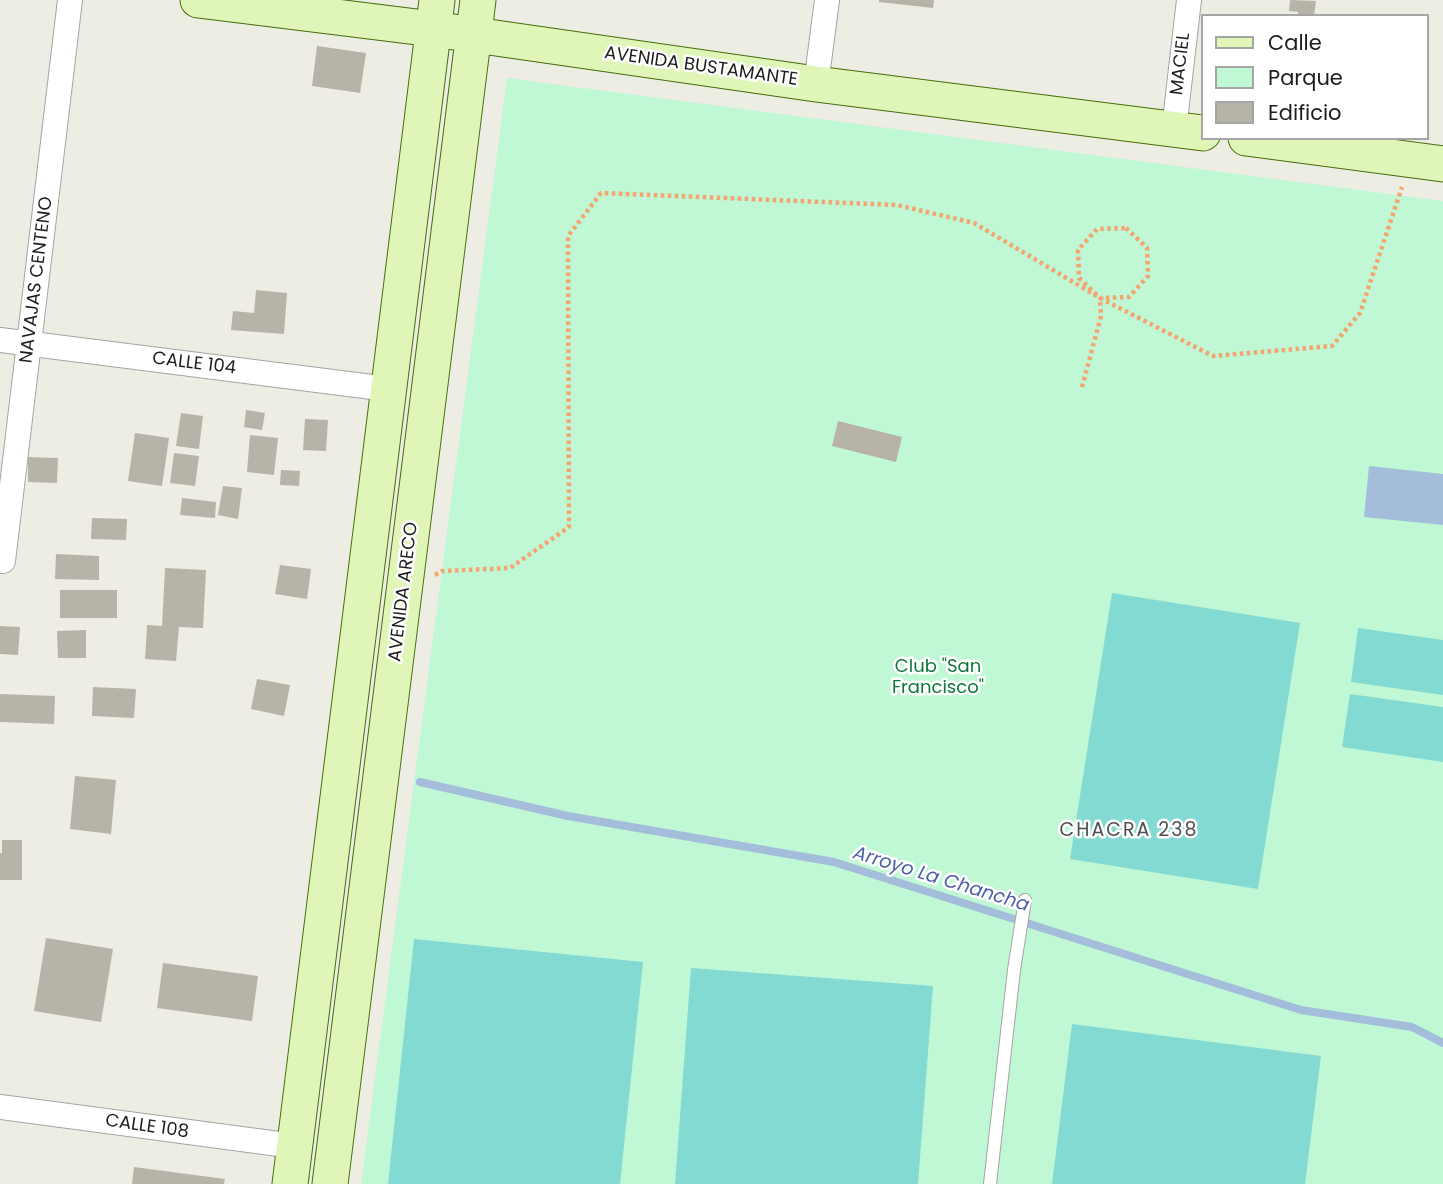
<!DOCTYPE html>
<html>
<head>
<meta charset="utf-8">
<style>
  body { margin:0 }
  #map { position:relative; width:1443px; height:1184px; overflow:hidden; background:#eeede3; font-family:Poppins,sans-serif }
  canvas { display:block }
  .legend { position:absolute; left:1201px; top:14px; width:228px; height:126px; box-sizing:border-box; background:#fff; border:2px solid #a5a5a5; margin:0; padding:9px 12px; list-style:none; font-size:21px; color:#1d1d1d }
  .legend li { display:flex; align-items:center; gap:14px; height:35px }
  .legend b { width:35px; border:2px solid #a5a5a5 }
</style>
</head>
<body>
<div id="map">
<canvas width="1443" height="1184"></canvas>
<ul class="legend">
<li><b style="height:9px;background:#e0f6b8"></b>Calle</li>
<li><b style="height:19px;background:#c0f7d5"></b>Parque</li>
<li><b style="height:19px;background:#b7b3a8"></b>Edificio</li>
</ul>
</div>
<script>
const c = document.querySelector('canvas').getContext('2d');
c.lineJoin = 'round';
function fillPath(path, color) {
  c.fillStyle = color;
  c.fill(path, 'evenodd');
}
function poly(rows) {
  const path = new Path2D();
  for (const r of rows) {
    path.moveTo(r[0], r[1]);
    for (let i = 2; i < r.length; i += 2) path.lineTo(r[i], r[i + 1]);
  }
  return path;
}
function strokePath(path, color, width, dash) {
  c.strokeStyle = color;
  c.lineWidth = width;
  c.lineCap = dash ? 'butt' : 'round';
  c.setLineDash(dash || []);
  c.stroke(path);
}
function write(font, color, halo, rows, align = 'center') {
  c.font = font + ' Poppins,sans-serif';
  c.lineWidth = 5;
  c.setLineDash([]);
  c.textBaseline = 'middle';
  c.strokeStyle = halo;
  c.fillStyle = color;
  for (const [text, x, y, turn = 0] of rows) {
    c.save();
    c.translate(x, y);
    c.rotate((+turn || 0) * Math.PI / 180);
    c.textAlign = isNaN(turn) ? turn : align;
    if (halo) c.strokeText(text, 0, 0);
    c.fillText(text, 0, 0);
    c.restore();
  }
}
fillPath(poly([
  [507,78,1443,201,1443,1184,361,1184]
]), '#c0f7d5');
fillPath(poly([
  [1112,593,1300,623,1258,889,1070,859],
  [1358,628,1443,640,1443,695,1351,682],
  [1350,694,1443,707,1443,762,1342,747],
  [414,939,643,962,620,1184,388,1184],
  [691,968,933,986,918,1184,675,1184],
  [1072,1024,1321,1056,1305,1184,1052,1184]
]), '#83dad3');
fillPath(poly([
  [1369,466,1443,474,1443,525,1364,517]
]), '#a4bdda');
strokePath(poly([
  [420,782,568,816,834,862,1301,1010,1412,1027,1443,1043]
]), '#a4bdda', 8);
fillPath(poly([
  [879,0,934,0,933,8,879,2],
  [1290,0,1316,1,1314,16,1298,16,1298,12,1289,11],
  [317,46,366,53,360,93,312,86],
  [256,290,287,293,284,334,231,330,233,311,254,313],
  [246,410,265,413,262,430,244,427],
  [181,413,203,416,199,449,176,446],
  [305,419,328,420,326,451,303,450],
  [838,421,902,437,896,462,832,446],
  [135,433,169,438,162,486,128,481],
  [250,435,278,438,274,475,247,472],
  [174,453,199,456,195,486,170,483],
  [28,457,58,458,57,483,28,482],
  [281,470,300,471,299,486,280,485],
  [223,486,242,488,238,519,218,515],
  [182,498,216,502,215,518,180,515],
  [92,518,127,519,126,540,91,539],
  [56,554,99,556,99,580,55,579],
  [280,565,311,569,307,599,275,594],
  [165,568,206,570,203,628,179,627,176,661,145,659,147,625,162,626],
  [60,590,117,590,117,618,60,618],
  [0,626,20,627,18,655,0,654],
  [86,630,86,658,58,658,57,631],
  [257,679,290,685,284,716,251,709],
  [93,687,136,689,134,718,92,716],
  [0,694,55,696,54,724,0,722],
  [75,776,116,780,111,834,70,829],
  [2,840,22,840,22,880,0,880,0,853,2,853],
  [46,938,113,949,101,1022,34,1011],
  [163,963,258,976,252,1021,157,1008],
  [134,1167,225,1179,224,1184,132,1184]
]), '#b7b3a8');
const service = poly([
  [990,1184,1014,970,1025,900]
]);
const minor = poly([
  [816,84,827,0],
  [1174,129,1189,0],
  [0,340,388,389],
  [3,561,70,0],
  [0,1107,294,1146]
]);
const secondary = poly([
  [198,0,433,29,816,84,1203,133],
  [1246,138,1443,164],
  [290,1184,437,0],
  [330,1184,478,0]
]);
strokePath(service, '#a4a4a4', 14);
strokePath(minor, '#a4a4a4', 26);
strokePath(secondary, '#446e09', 37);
strokePath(poly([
  [1126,228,1147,248,1148,276,1129,297,1100,298,1079,278,1078,250,1097,229,1126,228],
  [1082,387,1101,316,1100,298],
  [435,575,442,571,510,568,569,527,568,236,601,193,897,205,974,223,1100,298,1213,356,1332,346,1360,313,1402,187]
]), '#f4a46d', 4.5, [3.5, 3.5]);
strokePath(service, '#fff', 12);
strokePath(minor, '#fff', 24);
strokePath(secondary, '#e0f6b8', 35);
write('18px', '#1d1d1d', '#fff', [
  ["MACIEL",1181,64,-83],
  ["AVENIDA BUSTAMANTE",701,67,8],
  ["NAVAJAS CENTENO",37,280,-83],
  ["CALLE 104",194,364,7],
  ["AVENIDA ARECO",404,592,-83],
  ["CALLE 108",147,1127,8]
]);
write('18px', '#107637', '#fff', [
  ["Club \"San",938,667],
  ["Francisco\"",938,688]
]);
c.letterSpacing = '2px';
write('19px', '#505050', '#fff', [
  ["CHACRA 238",1129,831]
]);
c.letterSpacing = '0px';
write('italic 19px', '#4d5fa8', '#fff', [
  ["Arroyo La Chancha",941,880,17]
]);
</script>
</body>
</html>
